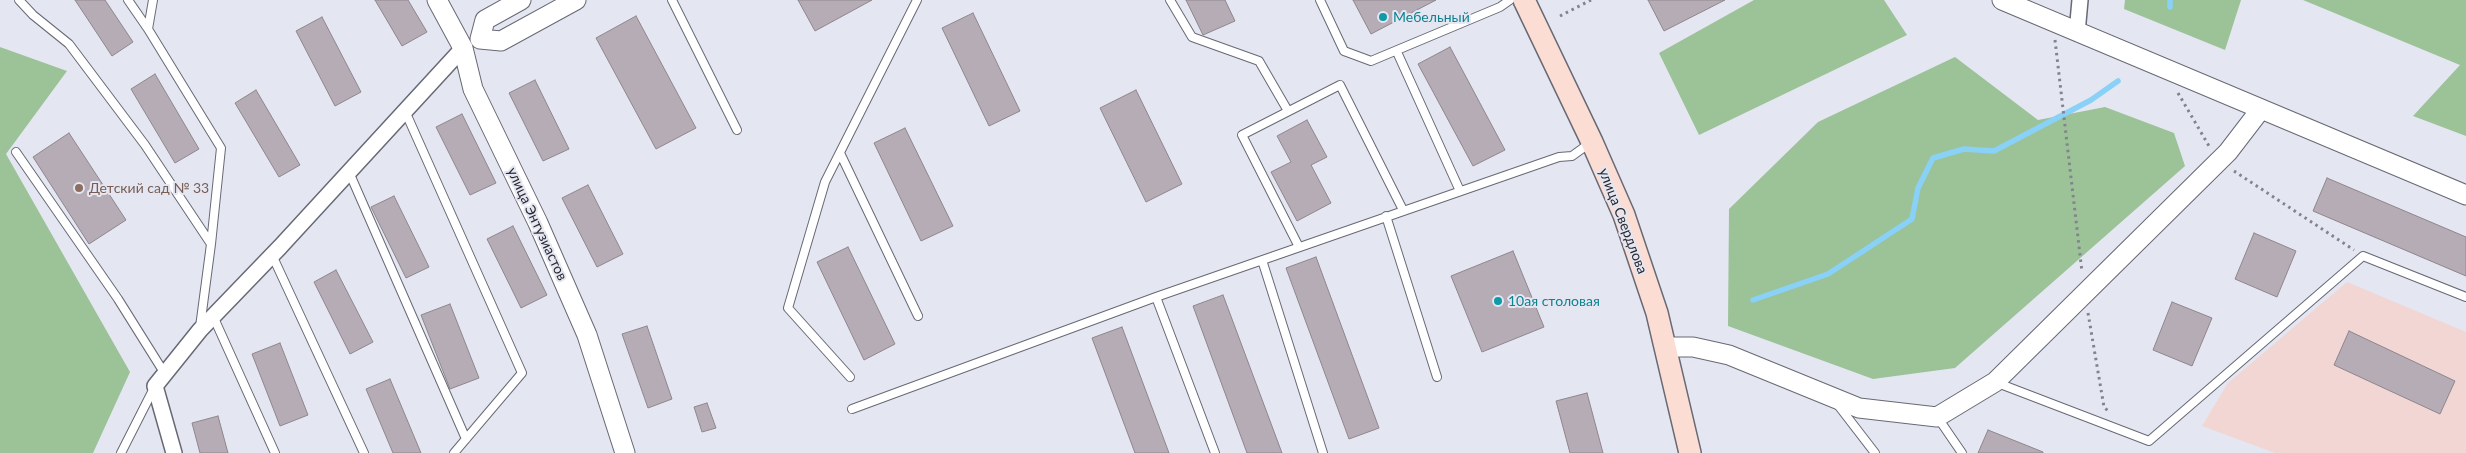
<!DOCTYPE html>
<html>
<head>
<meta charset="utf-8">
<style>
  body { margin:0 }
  canvas { display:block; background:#e4e6f2 }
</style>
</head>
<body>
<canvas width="2466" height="453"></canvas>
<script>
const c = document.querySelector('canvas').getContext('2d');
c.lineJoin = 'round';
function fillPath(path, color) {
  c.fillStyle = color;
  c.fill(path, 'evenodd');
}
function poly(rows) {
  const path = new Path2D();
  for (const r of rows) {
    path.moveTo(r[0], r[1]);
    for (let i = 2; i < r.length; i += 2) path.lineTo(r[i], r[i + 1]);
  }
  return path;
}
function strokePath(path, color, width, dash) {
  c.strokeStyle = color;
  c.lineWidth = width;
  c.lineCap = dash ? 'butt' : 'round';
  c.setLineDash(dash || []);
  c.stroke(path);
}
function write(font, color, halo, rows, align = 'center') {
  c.font = font + ' Lato,sans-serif';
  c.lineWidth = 4;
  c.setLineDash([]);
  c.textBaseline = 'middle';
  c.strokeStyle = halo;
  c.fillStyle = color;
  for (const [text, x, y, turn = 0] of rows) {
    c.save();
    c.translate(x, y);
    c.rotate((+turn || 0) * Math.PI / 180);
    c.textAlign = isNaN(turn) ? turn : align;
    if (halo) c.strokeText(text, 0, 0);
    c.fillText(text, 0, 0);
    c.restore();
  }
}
fillPath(poly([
  [2347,282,2466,332,2466,453,2275,453,2202,426,2228,383]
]), '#f1d6d3');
fillPath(poly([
  [1754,0,1884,0,1907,35,1699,135,1659,53],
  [2125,0,2241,0,2225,50,2124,9],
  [2303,0,2466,0,2466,136,2413,116,2460,65],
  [0,47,67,71,6,154,130,372,93,453,0,453],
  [1955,57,2038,120,2105,107,2174,133,2185,166,1955,368,1873,379,1728,326,1729,209,1818,122]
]), '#9cc298');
strokePath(poly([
  [2170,0,2170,7],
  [1753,300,1828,274,1912,219,1918,188,1933,158,1964,149,1994,151,2091,100,2118,81]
]), '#89d1f7', 5.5);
const building = poly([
  [75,0,105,0,133,42,112,56,75,0],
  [375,0,408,0,427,32,402,46,375,0],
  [798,0,872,0,815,31,798,0],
  [1186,0,1225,0,1235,21,1203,35,1186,0],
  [1353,0,1436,0,1371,34,1353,0],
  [1648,0,1725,0,1664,31,1648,0],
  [973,13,1020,111,989,126,942,28,973,13],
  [636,16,696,128,656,149,596,38,636,16],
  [322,17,361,92,335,106,296,31,322,17],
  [1450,47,1505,150,1473,166,1418,64,1450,47],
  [155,74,199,149,175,163,131,89,155,74],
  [535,80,569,149,543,161,509,93,535,80],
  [256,90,300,165,279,177,235,103,256,90],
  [1136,90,1182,184,1146,202,1100,108,1136,90],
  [462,114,496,183,470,195,436,127,462,114],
  [1307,120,1327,157,1311,165,1331,203,1297,221,1271,172,1291,162,1277,136,1307,120],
  [905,128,953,226,921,241,874,143,905,128],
  [69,133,126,220,89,244,33,157,69,133],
  [2327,178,2466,237,2466,276,2313,211,2327,178],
  [588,185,623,254,597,267,562,198,588,185],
  [394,196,429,267,406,278,371,207,394,196],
  [513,226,547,295,521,308,487,239,513,226],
  [2254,233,2296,251,2277,297,2235,279,2254,233],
  [848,247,895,344,864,360,817,262,848,247],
  [1513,251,1544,327,1482,352,1451,276,1513,251],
  [1316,257,1379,428,1349,439,1286,268,1316,257],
  [336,270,373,342,350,354,314,282,336,270],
  [1223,295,1282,453,1247,453,1193,306,1223,295],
  [2172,302,2212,318,2192,366,2153,350,2172,302],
  [450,304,479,378,450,389,421,315,450,304],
  [647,326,672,399,648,408,622,334,647,326],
  [1122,327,1169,453,1135,453,1092,338,1122,327],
  [2349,331,2455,381,2440,414,2334,365,2349,331],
  [280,343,308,415,280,426,252,354,280,343],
  [390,379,421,453,393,453,366,389,390,379],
  [1587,393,1603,453,1570,453,1556,401,1587,393],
  [707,403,716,428,702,432,694,407,707,403],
  [218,416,228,453,200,453,192,423,218,416],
  [1988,430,2043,452,2043,453,1978,453,1988,430]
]);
fillPath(building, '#b6acb5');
strokePath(building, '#8f868e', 1);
const service = poly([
  [19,0,33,15,69,44,145,145,211,244,200,327],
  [128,0,148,29],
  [153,0,148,29,221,148,211,244],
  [672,0,737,130],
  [1170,0,1192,37,1259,61,1288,111],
  [1320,0,1344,51,1371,61,1500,7,1510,0],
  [1397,52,1460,191],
  [405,111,522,373,454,453],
  [16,152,118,299,165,374],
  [840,153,918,316],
  [349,172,466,439],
  [1386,216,1437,377],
  [1299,247,1242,135,1340,85,1403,210],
  [272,255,364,453],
  [1262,260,1323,453],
  [1156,297,1215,453],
  [213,316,275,453],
  [850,377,788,308,825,182,917,0],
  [1995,382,2149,441,2363,256,2466,297],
  [1838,405,1875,453],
  [852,409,1156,297,1559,157,1572,156,1590,143],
  [1938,418,1962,453],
  [121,453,154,388]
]);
const minor = poly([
  [2077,33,2080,0],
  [174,453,155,386,200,330,280,247,463,48]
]);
const tertiary = poly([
  [437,0,463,48,473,89,538,223,587,335,625,453],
  [2002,0,2466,195],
  [480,39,501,41,576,0],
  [480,39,485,20,521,0],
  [1666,347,1693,347,1729,355,1859,408,1937,417,1995,382,2228,152,2261,109]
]);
const secondary = poly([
  [1524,0,1592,142,1624,215,1657,313,1690,453]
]);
strokePath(service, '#676974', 10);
strokePath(minor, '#676974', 18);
strokePath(tertiary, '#676974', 21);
strokePath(secondary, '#676974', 24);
strokePath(poly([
  [1560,16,1591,0],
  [2055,40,2082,272],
  [2178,93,2209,146],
  [2234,171,2354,250],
  [2088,313,2104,407,2108,411]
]), '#82848c', 3, [2.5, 4]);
strokePath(service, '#fff', 8);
strokePath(minor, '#fff', 15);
strokePath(tertiary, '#fff', 19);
strokePath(secondary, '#fbddd3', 21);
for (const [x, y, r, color] of [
  [1383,17,5,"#0f9aa8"],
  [79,188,5,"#8d6e63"],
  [1498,301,5,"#0f9aa8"]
]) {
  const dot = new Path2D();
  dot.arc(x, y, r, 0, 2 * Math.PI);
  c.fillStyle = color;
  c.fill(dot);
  strokePath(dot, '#e4e6f2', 2);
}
write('14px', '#0d838f', '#e4e6f2', [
  ["Мебельный",1393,17],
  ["10ая столовая",1508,301]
], 'left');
write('14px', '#785e54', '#e4e6f2', [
  ["Детский сад № 33",89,188]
], 'left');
write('14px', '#27282d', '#e4e6f2', [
  ["улица Свердлова",1623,221,69],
  ["улица Энтузиастов",537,224,65]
]);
</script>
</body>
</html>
